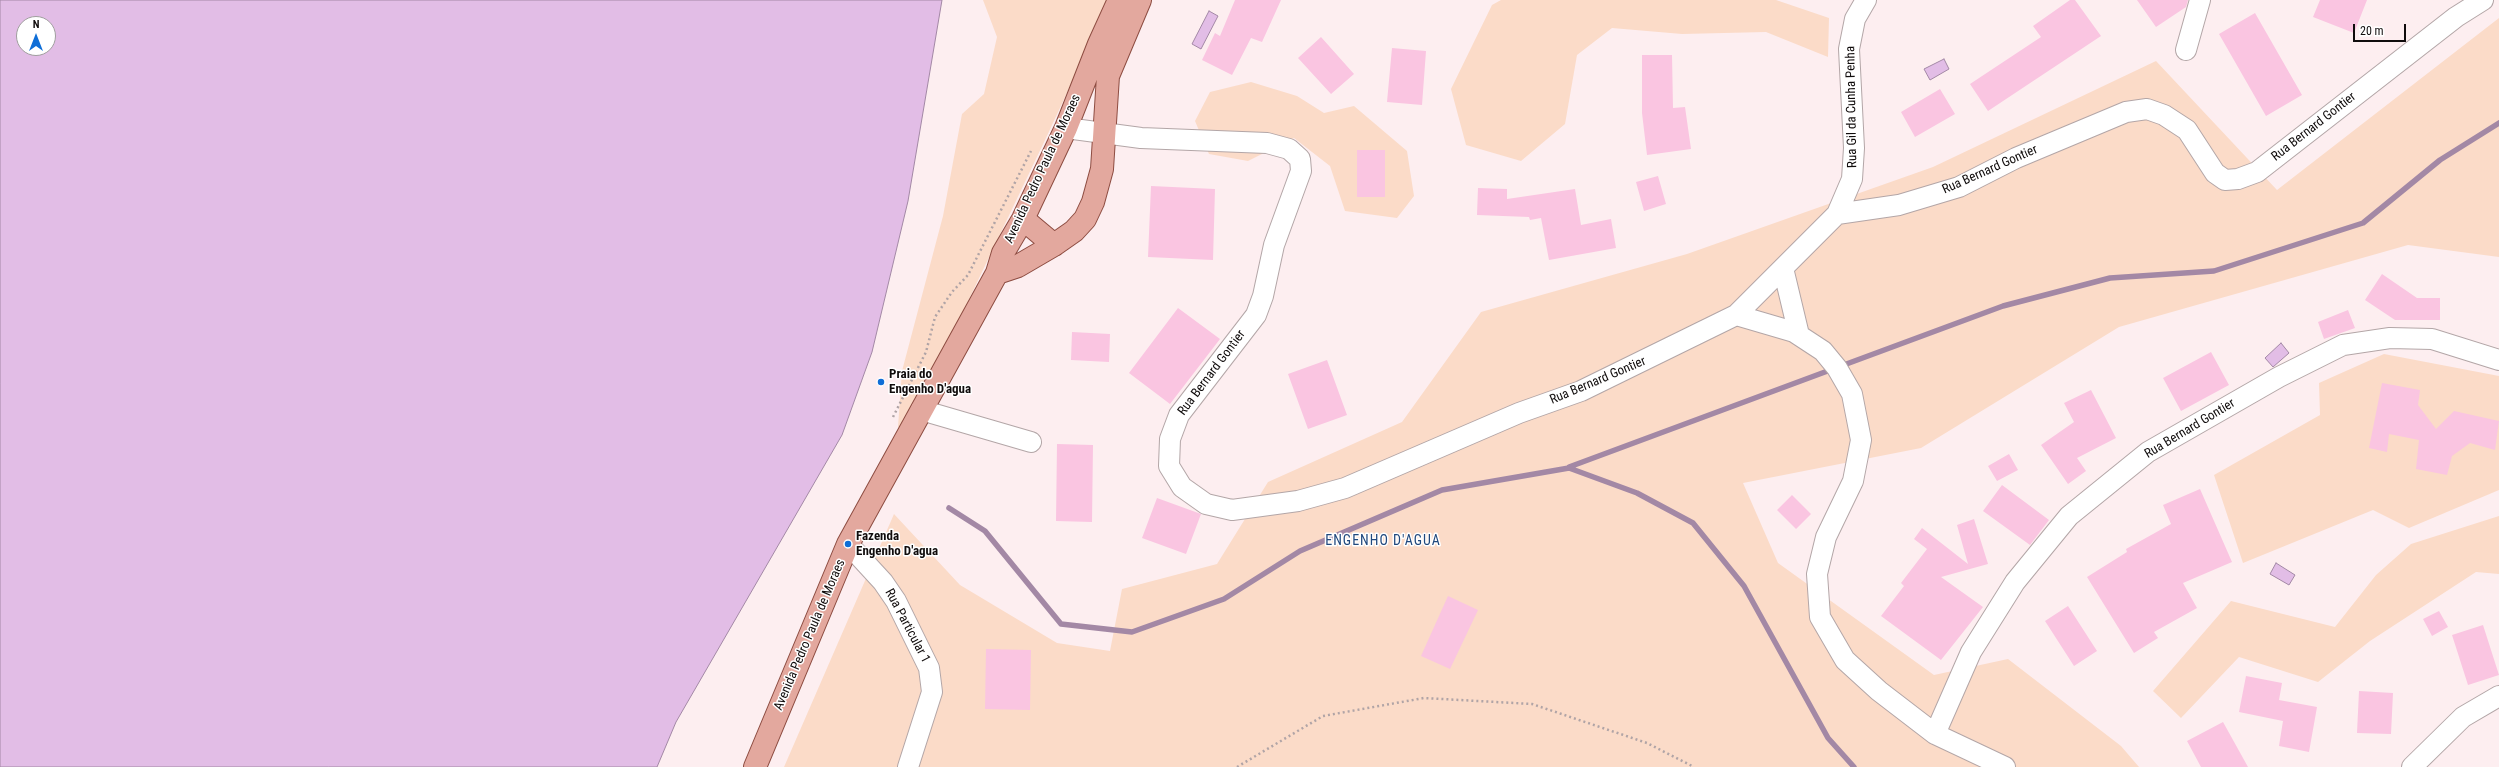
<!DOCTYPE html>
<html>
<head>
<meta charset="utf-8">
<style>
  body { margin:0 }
  #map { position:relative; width:2499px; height:767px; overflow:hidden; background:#fdeef0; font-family:"Roboto Condensed",sans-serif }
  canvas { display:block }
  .north { position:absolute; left:16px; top:16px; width:40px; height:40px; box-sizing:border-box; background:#fff; border:1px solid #9f9e9e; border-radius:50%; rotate:0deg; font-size:11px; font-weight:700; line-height:16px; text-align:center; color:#100c0c }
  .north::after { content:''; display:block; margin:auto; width:14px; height:18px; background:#0f6ed7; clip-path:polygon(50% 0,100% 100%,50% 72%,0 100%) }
  .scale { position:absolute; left:2353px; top:24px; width:53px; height:18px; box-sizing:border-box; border:2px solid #100c0c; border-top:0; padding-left:5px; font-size:12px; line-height:14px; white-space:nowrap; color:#100c0c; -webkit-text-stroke:3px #fff; paint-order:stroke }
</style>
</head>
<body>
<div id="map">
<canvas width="2499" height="767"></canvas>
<div class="north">N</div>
<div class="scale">20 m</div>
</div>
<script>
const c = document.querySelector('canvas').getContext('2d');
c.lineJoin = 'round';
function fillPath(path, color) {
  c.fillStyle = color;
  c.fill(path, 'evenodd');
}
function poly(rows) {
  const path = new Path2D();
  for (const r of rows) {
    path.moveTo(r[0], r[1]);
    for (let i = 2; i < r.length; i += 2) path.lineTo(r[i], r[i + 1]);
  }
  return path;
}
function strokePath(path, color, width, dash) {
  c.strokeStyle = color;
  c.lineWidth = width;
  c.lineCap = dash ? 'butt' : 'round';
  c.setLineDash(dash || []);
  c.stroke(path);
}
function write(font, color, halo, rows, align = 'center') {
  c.font = font + ' "Roboto Condensed",sans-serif';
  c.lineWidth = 3;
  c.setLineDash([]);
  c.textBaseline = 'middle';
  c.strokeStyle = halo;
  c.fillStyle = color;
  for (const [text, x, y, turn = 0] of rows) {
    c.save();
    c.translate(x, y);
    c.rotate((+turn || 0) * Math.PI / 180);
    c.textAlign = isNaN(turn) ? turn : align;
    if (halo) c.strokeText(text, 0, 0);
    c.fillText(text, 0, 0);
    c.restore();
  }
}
fillPath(poly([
  [983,0,1110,0,1046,138,906,431,898,427,902,371,943,216,962,114,984,94,997,37],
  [1501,0,1776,0,1829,18,1828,57,1766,32,1682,34,1612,28,1577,55,1565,124,1521,161,1466,145,1451,89,1492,5],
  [2499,18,2499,257,2408,245,2119,327,1921,448,1743,483,1778,563,1934,675,2008,659,2121,746,2139,767,784,767,894,514,960,585,1057,643,1110,651,1122,589,1217,564,1268,482,1402,422,1481,312,1687,254,1933,167,2156,61,2277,190],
  [1251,82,1297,96,1324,113,1354,106,1407,151,1414,196,1397,218,1345,211,1330,166,1294,138,1248,161,1209,154,1195,121,1210,92],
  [2384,354,2499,376,2499,490,2409,528,2373,510,2243,563,2214,475,2320,415,2319,383],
  [2499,516,2499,574,2476,572,2370,641,2318,682,2239,657,2181,718,2153,691,2231,601,2335,627,2376,575,2411,544]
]), '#fbdbc8');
const water = poly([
  [0,0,942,0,908,201,872,352,842,435,676,722,657,767,0,767,0,0],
  [24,24,48,24,48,48,24,48,24,24],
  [1209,11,1218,16,1201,49,1192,44,1209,11],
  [1944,59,1949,69,1930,80,1924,69,1944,59],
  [2281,343,2289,353,2273,367,2265,358,2281,343],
  [2276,563,2295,575,2289,585,2270,574,2276,563]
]);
fillPath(water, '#e2bde6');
strokePath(water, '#a388a5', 1);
strokePath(poly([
  [1841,366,2003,306,2110,278,2214,271,2363,223,2440,160,2499,123],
  [1569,467,1833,369],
  [949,508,985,531,1061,624,1132,632,1224,599,1300,551,1442,490,1569,468,1637,493,1693,523,1744,586,1828,738,1854,767]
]), '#a388a5', 5.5);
fillPath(poly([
  [1235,0,1281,0,1262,42,1251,38,1232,75,1202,60,1215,33,1220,36],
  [2070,0,2075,0,2101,36,1988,111,1970,84,2041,37,2033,26],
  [2137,0,2188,0,2186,7,2156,27],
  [2320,0,2367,0,2354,33,2313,17],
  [2255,13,2302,95,2266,116,2219,34],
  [1321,37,1354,74,1331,94,1298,58],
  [1392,48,1426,51,1422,105,1387,102],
  [1642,55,1672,55,1673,108,1685,107,1691,149,1647,155,1642,113],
  [1940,89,1955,114,1915,137,1901,112],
  [1357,150,1385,150,1385,197,1357,197],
  [1658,176,1666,204,1644,211,1636,182],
  [1151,186,1215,189,1213,260,1148,257],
  [1478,188,1507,189,1507,199,1575,189,1581,225,1611,219,1616,248,1549,260,1541,218,1530,220,1529,217,1477,215],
  [2382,274,2417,298,2440,298,2440,320,2395,320,2365,300],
  [1178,308,1220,339,1170,404,1129,373],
  [2348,310,2355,328,2324,339,2318,322],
  [1072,332,1110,334,1109,362,1071,360],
  [2211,352,2229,385,2181,411,2163,378],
  [1327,360,1347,415,1308,429,1288,374],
  [2382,383,2420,390,2418,405,2436,429,2454,411,2499,421,2495,450,2470,443,2452,456,2447,475,2416,469,2419,440,2389,434,2387,452,2369,448],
  [2091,390,2116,438,2077,458,2086,471,2068,484,2041,445,2074,422,2064,403],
  [1057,444,1093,445,1092,522,1056,521],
  [2009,454,2018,470,1997,481,1988,466],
  [2002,485,2049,520,2030,545,1983,511],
  [2200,489,2232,562,2183,583,2197,608,2154,632,2158,638,2134,653,2087,577,2127,552,2126,549,2171,524,2163,505],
  [1792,495,1811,514,1796,529,1777,510],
  [1157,498,1201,514,1186,554,1142,538],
  [1974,519,1988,564,1941,577,1983,607,1941,660,1881,616,1904,586,1901,583,1927,549,1914,539,1922,528,1968,564,1957,525],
  [1448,596,1478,610,1450,669,1421,656],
  [2068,606,2097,651,2074,666,2045,621],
  [2439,611,2448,627,2432,636,2423,619],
  [2483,625,2499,675,2468,685,2452,635],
  [986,649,1031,650,1030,710,985,709],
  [2246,676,2282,683,2279,700,2317,707,2309,752,2279,746,2283,721,2239,712],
  [2359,691,2393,693,2391,734,2357,733],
  [2223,722,2248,767,2201,767,2187,741]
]), '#fac5e1');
const minor = poly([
  [2186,50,2200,0],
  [1066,128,1141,138,1267,143,1289,149,1300,159,1301,171,1274,245,1263,296,1256,315,1179,415,1170,439,1169,466,1182,487,1206,504,1232,510,1298,501,1345,488,1519,413,1581,391,1736,315,1837,214,1899,205,1959,187,2016,158,2126,112,2147,109,2164,115,2187,130,2215,173,2225,180,2238,179,2257,172,2456,17,2483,0],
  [1837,214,1852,179,1854,148,1849,49,1855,19,1866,0],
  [1783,268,1799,335],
  [1736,315,1794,332,1823,351,1837,368,1852,394,1861,440,1853,481,1826,537,1817,574,1820,617,1845,660,1879,691,1935,734,2005,767],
  [921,410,1031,442],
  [848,544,883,582,896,601,929,668,932,692,908,767],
  [1935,734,1971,652,2015,582,2069,516,2148,452,2279,377,2343,345,2390,338,2432,339,2499,360],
  [2412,767,2463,717,2499,696]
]);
const major = poly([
  [1023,219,1054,245],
  [997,273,1018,266,1054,245,1074,231,1085,219,1093,202,1102,169,1108,76,1140,0],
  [755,767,848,544,997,273,1003,253,1023,219,1066,128,1099,44,1119,0]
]);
strokePath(minor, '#b3a6a7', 22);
strokePath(major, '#8d4c41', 24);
strokePath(poly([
  [893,417,926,352,935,317,952,292,968,275,1031,151],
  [1237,767,1323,716,1424,698,1532,704,1647,743,1694,767]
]), '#b0a4a6', 2.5, [2, 3]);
strokePath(minor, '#fff', 20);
strokePath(major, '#e3a89e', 22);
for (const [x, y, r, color] of [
  [881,382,4,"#0f6ed7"],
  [848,544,4,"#0f6ed7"]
]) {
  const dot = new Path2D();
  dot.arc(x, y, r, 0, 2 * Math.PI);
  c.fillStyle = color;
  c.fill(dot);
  strokePath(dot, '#fff', 1.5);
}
write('13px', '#100c0c', '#fff', [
  ["Rua Gil da Cunha Penha",1852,107,-91],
  ["Rua Bernard Gontier",2314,127,-38],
  ["Avenida Pedro Paula de Moraes",1043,169,-65],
  ["Rua Bernard Gontier",1990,170,-24],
  ["Rua Bernard Gontier",1212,373,-53],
  ["Rua Bernard Gontier",1598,381,-23],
  ["Rua Bernard Gontier",2190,429,-31],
  ["Rua Particular 1",907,626,62],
  ["Avenida Pedro Paula de Moraes",810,635,-67]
]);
write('bold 13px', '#100c0c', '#fff', [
  ["Praia do",889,375],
  ["Engenho D'agua",889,390],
  ["Fazenda",856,537],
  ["Engenho D'agua",856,552]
], 'left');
c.letterSpacing = '1px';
write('14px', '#20487d', '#fff', [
  ["ENGENHO D'AGUA",1383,541]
]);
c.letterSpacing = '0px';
</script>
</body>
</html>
